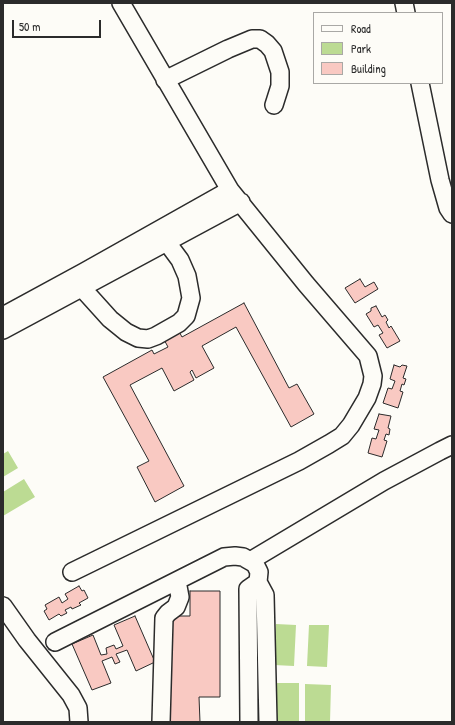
<!DOCTYPE html>
<html>
<head>
<meta charset="utf-8">
<style>
  body { margin:0 }
  #map { position:relative; width:455px; height:725px; overflow:hidden; background:#fdfcf7; font-family:"Patrick Hand",sans-serif }
  canvas { display:block }
  .frame { position:absolute; inset:0; border:4px solid #2b2b2b; pointer-events:none }
  .legend { position:absolute; left:313px; top:12px; width:130px; height:72px; box-sizing:border-box; background:#fdfcf7; border:1px solid #a9a8a5; margin:0; padding:5px 7px; list-style:none; font-size:12px; color:#2b2b2b }
  .legend li { display:flex; align-items:center; gap:8px; height:20px }
  .legend b { width:20px; border:1px solid #a9a8a5 }
  .scale { position:absolute; left:12px; top:20px; width:89px; height:18px; box-sizing:border-box; border:2px solid #2b2b2b; border-top:0; padding-left:5px; font-size:12px; line-height:14px; white-space:nowrap; color:#2b2b2b; -webkit-text-stroke:3px #fdfcf7; paint-order:stroke }
</style>
</head>
<body>
<div id="map">
<canvas width="455" height="725"></canvas>
<div class="frame"></div>
<ul class="legend">
<li><b style="height:5px;background:#fdfcf7"></b>Road</li>
<li><b style="height:11px;background:#bcdb93"></b>Park</li>
<li><b style="height:11px;background:#f9c9c2"></b>Building</li>
</ul>
<div class="scale">50 m</div>
</div>
<script>
const c = document.querySelector('canvas').getContext('2d');
c.lineJoin = 'round';
function fillPath(path, color) {
  c.fillStyle = color;
  c.fill(path, 'evenodd');
}
function poly(rows) {
  const path = new Path2D();
  for (const r of rows) {
    path.moveTo(r[0], r[1]);
    for (let i = 2; i < r.length; i += 2) path.lineTo(r[i], r[i + 1]);
  }
  return path;
}
function strokePath(path, color, width, dash) {
  c.strokeStyle = color;
  c.lineWidth = width;
  c.lineCap = dash ? 'butt' : 'round';
  c.setLineDash(dash || []);
  c.stroke(path);
}
fillPath(poly([
  [8,451,18,468,3,477,3,454],
  [24,479,35,497,3,516,3,492],
  [276,624,296,625,294,666,274,665],
  [309,625,329,625,327,667,307,666],
  [274,683,299,683,299,722,274,722],
  [305,684,331,685,330,722,305,722]
]), '#bcdb93');
const building = poly([
  [360,279,365,287,374,282,378,289,355,303,345,288,360,279],
  [244,303,289,388,297,384,314,414,291,427,236,327,202,346,214,368,196,378,192,370,190,372,194,380,174,391,162,368,130,385,184,486,155,502,137,467,149,461,103,377,152,350,154,354,168,347,161,334,176,326,182,337,244,303],
  [376,306,382,317,385,315,388,320,386,322,389,328,391,326,400,341,387,348,379,335,383,333,378,325,374,327,366,314,371,311,371,308,376,306],
  [394,365,400,367,402,365,407,366,403,378,406,379,404,385,402,384,400,391,403,392,398,408,383,403,388,388,392,389,395,381,390,379,394,365],
  [379,414,391,416,388,428,390,429,389,435,386,434,384,440,387,441,382,457,368,453,372,438,376,439,379,430,374,429,379,414],
  [79,586,82,591,84,590,88,598,79,603,81,605,72,609,71,607,65,610,67,613,61,616,59,614,49,620,44,611,47,609,45,605,59,597,62,603,68,599,65,594,79,586],
  [190,591,220,591,220,697,199,697,200,722,170,722,169,616,190,616,190,591],
  [135,616,155,662,136,671,127,650,116,654,120,662,115,664,112,657,102,661,111,683,92,690,72,644,93,635,101,655,107,654,106,648,114,645,116,649,123,646,114,625,135,616]
]);
fillPath(building, '#f9c9c2');
strokePath(building, '#2b2b2b', 1);
const minor = poly([
  [404,3,406,13],
  [165,80,228,49,252,39,260,39,267,44,273,51,280,72,280,86,274,105],
  [420,83,440,180,448,208,452,214],
  [76,279,82,288,110,319,126,332,138,338,148,339,156,336,179,323,186,316,191,298,187,276,180,260,160,233],
  [3,316,84,272,230,190],
  [3,330,241,202],
  [250,561,384,481,440,451,452,445],
  [72,572,299,461,329,444,342,436,351,425,367,398,372,384,373,376,368,356,306,284,230,190,121,3],
  [3,606,27,640,71,695,78,708,79,722],
  [55,642,224,557,235,556,243,557,250,561,255,564,259,572,258,582],
  [161,722,164,618,168,613,176,607,180,597,177,581],
  [249,722,248,589,258,582,265,595,268,722]
]);
strokePath(minor, '#2b2b2b', 20);
strokePath(minor, '#fdfcf7', 17);
</script>
</body>
</html>
